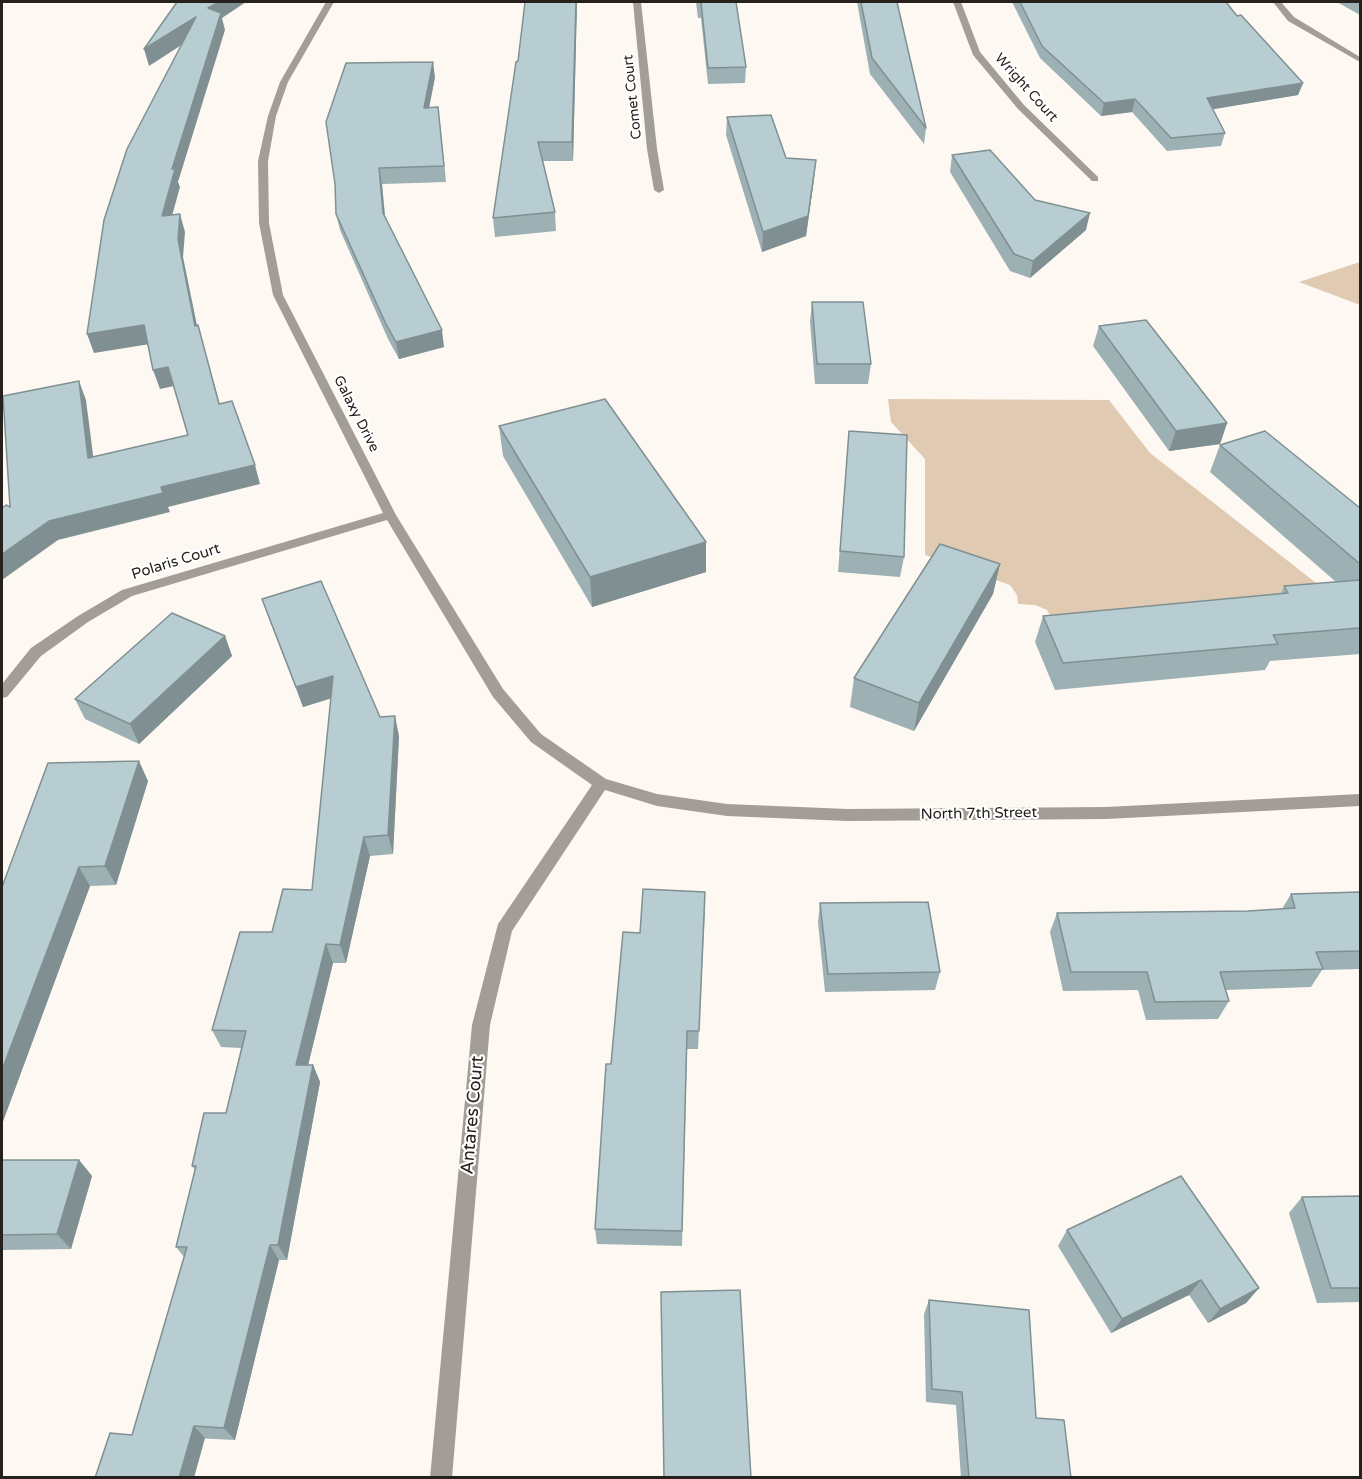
<!DOCTYPE html>
<html>
<head>
<meta charset="utf-8">
<style>
  body { margin:0 }
  #map { position:relative; width:1362px; height:1479px; overflow:hidden; background:#fef8f2; font-family:"Varela Round",sans-serif }
  canvas { display:block }
  .frame { position:absolute; inset:0; border:3px solid #26211c; pointer-events:none }
</style>
</head>
<body>
<div id="map">
<canvas width="1362" height="1479"></canvas>
<div class="frame"></div>
</div>
<script>
const c = document.querySelector('canvas').getContext('2d');
c.lineJoin = 'round';
function fillPath(path, color) {
  c.fillStyle = color;
  c.fill(path, 'evenodd');
}
function poly(rows) {
  const path = new Path2D();
  for (const r of rows) {
    path.moveTo(r[0], r[1]);
    for (let i = 2; i < r.length; i += 2) path.lineTo(r[i], r[i + 1]);
  }
  return path;
}
function strokePath(path, color, width, dash) {
  c.strokeStyle = color;
  c.lineWidth = width;
  c.lineCap = dash ? 'butt' : 'round';
  c.setLineDash(dash || []);
  c.stroke(path);
}
function write(font, color, halo, rows, align = 'center') {
  c.font = font + ' "Varela Round",sans-serif';
  c.lineWidth = 4.5;
  c.setLineDash([]);
  c.textBaseline = 'middle';
  c.strokeStyle = halo;
  c.fillStyle = color;
  for (const [text, x, y, turn = 0] of rows) {
    c.save();
    c.translate(x, y);
    c.rotate((+turn || 0) * Math.PI / 180);
    c.textAlign = isNaN(turn) ? turn : align;
    if (halo) c.strokeText(text, 0, 0);
    c.fillText(text, 0, 0);
    c.restore();
  }
}
fillPath(poly([
  [1360,262,1360,305,1299,282],
  [888,399,1109,400,1150,453,1334,597,1058,629,1047,610,1035,605,1018,604,1017,595,1010,585,925,555,925,459,891,422]
]), '#e0cab1');
fillPath(poly([
  [326,2,334,2,288,82,276,116,268,161,269,223,283,295,396,515,503,689,541,734,606,779,657,794,727,804,848,809,1106,807,1360,794,1360,806,1106,819,848,821,727,816,657,806,605,790,512,931,490,1025,452,1478,430,1478,472,1025,498,924,592,785,531,742,493,697,387,520,132,596,88,622,41,656,7,697,2,698,2,684,31,648,78,616,122,590,383,513,273,295,259,223,258,161,268,116,280,82,326,2],
  [633,2,641,2,657,149,664,190,659,193,654,190,647,149,633,2],
  [953,2,961,2,980,52,1024,105,1098,177,1098,181,1092,181,1018,109,973,55,953,2],
  [1273,2,1281,2,1294,17,1360,57,1360,62,1288,21,1273,2]
]), '#a39d97');
fillPath(poly([
  [577,2,573,161,542,161,555,212,556,231,495,237,493,218,518,61],
  [696,2,736,2,746,67,745,83,708,84,701,18,698,18],
  [857,2,897,2,926,128,924,144,870,74],
  [1012,2,1226,2,1237,16,1303,83,1298,95,1212,109,1225,133,1221,146,1167,151,1132,112,1101,116,1040,58],
  [1337,2,1360,2,1360,15],
  [435,77,429,108,438,107,446,182,382,184,385,216,444,347,399,359,388,339,340,230,336,214],
  [727,117,786,158,814,179,806,236,762,252,726,135],
  [952,155,1086,230,1030,278,1010,271,950,172],
  [812,302,871,364,868,384,815,384,810,321],
  [1099,326,1227,423,1220,444,1169,451,1093,346],
  [499,426,706,542,706,572,592,607,503,456],
  [849,431,904,557,900,577,838,572],
  [1220,445,1360,508,1360,654,1270,661,1265,670,1055,690,1035,642,1043,616,1281,594,1284,586,1336,582,1210,472],
  [1000,564,993,594,914,731,850,707,854,678],
  [262,599,399,736,393,854,370,856,346,963,333,963,308,1065,313,1065,320,1082,287,1260,279,1260,235,1440,132,1435,184,1257,176,1247,195,1170,192,1166,226,1113,241,1048,221,1047,212,1030,272,932,312,890,331,698,303,707,269,619],
  [225,636,232,656,139,744,85,719,75,699],
  [148,781,116,885,90,886,2,1124,2,887],
  [1360,892,1360,969,1322,970,1311,987,1226,990,1229,1001,1218,1019,1146,1020,1138,990,1063,991,1050,932,1057,913,1248,911,1282,909,1291,894],
  [820,903,940,972,935,990,825,992,818,922],
  [705,911,698,1049,687,1049,682,1246,597,1244,595,1229,611,1064,640,933],
  [2,1160,79,1160,92,1176,71,1249,2,1250],
  [1360,1196,1360,1302,1317,1303,1289,1213,1302,1197],
  [1067,1230,1259,1288,1246,1303,1208,1323,1189,1295,1111,1333,1058,1246],
  [929,1300,1036,1418,1071,1478,961,1478,956,1405,926,1402,924,1314]
]), '#9db0b4');
fillPath(poly([
  [219,2,246,2,222,18,225,30,178,182,180,187,167,234,162,216,172,169,208,8],
  [576,2,577,2,573,161,572,142],
  [196,17,200,33,149,66,144,49],
  [433,62,435,77,426,123,424,108],
  [1303,83,1298,95,1203,111,1207,98],
  [1135,99,1132,112,1101,116,1104,103],
  [438,107,440,123,446,182,444,166],
  [816,160,814,179,806,236,762,252,763,232],
  [379,168,382,184,386,229,383,213],
  [1090,213,1086,230,1030,278,1033,261],
  [180,214,185,232,183,257,201,345,195,326,178,239],
  [144,325,150,344,94,353,87,334],
  [198,325,203,344,225,423,219,404],
  [442,330,444,347,399,359,396,342],
  [168,367,174,386,160,389,153,370],
  [79,381,86,400,96,478,88,458],
  [1227,423,1220,444,1169,451,1176,431],
  [255,465,260,484,168,507,170,512,58,540,2,580,2,554,49,521,161,487],
  [706,542,706,572,592,607,590,577],
  [1000,564,993,594,914,731,919,703],
  [225,636,232,656,139,744,130,724],
  [333,676,339,696,303,707,296,687],
  [395,716,399,736,393,854,388,835],
  [139,761,148,781,116,885,105,866],
  [364,837,370,856,346,963,340,945],
  [79,867,90,886,2,1124,2,1070],
  [326,944,333,963,304,1082,296,1065],
  [313,1065,320,1082,287,1260,278,1245],
  [79,1160,92,1176,71,1249,57,1234],
  [270,1245,279,1260,235,1440,224,1428],
  [1201,1280,1189,1295,1111,1333,1122,1319],
  [1259,1288,1246,1303,1208,1323,1220,1309],
  [194,1426,205,1438,194,1478,179,1478]
]), '#809092');
const building = poly([
  [177,2,219,2,208,8,221,13,172,169,175,169,162,216,180,214,178,239,195,326,198,325,219,404,232,401,255,465,161,487,163,493,49,521,2,554,2,508,6,505,10,507,3,396,79,381,88,458,188,435,168,367,153,370,144,325,87,334,104,220,127,149,196,17,144,49,177,2],
  [525,2,576,2,572,142,538,142,555,212,493,218,516,62,518,61,525,2],
  [698,2,736,2,746,67,708,68,701,2,698,2],
  [861,2,897,2,926,128,872,58,861,2],
  [1020,2,1226,2,1237,16,1241,15,1303,83,1207,98,1225,133,1171,138,1135,99,1104,103,1042,46,1020,2],
  [433,62,424,108,438,107,444,166,379,168,383,213,442,330,396,342,385,322,336,214,335,184,326,122,346,63,433,62],
  [771,115,786,158,816,160,808,216,763,232,727,117,771,115],
  [990,150,1035,200,1090,213,1033,261,1014,254,952,155,990,150],
  [812,302,863,302,871,364,817,364,812,302],
  [1146,320,1227,423,1176,431,1099,326,1146,320],
  [605,399,706,542,590,577,499,426,605,399],
  [849,431,907,435,904,557,840,551,849,431],
  [1265,431,1360,508,1360,564,1220,445,1265,431],
  [940,544,1000,564,919,703,854,678,940,544],
  [1360,580,1360,628,1273,635,1278,644,1063,663,1043,616,1288,593,1284,586,1360,580],
  [321,581,380,717,395,716,388,835,364,837,340,945,326,944,296,1065,313,1065,278,1245,270,1245,224,1428,194,1426,179,1478,95,1478,110,1433,132,1435,187,1247,176,1247,196,1166,192,1166,204,1113,226,1113,246,1031,212,1030,240,932,272,932,283,889,312,890,333,676,296,687,262,599,321,581],
  [172,613,225,636,130,724,75,699,172,613],
  [139,761,105,866,79,867,2,1070,2,887,48,763,139,761],
  [643,889,705,892,699,1031,687,1031,682,1231,595,1229,606,1064,611,1064,623,932,640,933,643,889],
  [1360,892,1360,951,1316,952,1323,969,1220,972,1229,1001,1155,1002,1147,972,1071,972,1057,913,1248,911,1295,908,1291,894,1360,892],
  [928,902,940,972,828,974,820,903,928,902],
  [2,1160,79,1160,57,1234,2,1235,2,1160],
  [1181,1176,1259,1288,1220,1309,1201,1280,1122,1319,1067,1230,1181,1176],
  [1360,1196,1360,1288,1331,1288,1302,1197,1360,1196],
  [740,1290,751,1478,664,1478,661,1292,740,1290],
  [929,1300,1029,1310,1036,1418,1064,1420,1071,1478,969,1478,962,1392,932,1389,929,1300]
]);
fillPath(building, '#b7cdd1');
strokePath(building, '#809092', 1.5);
write('14px', '#26211c', '#fff', [
  ["Wright Court",1026,88,48],
  ["Comet Court",633,97,-96],
  ["Galaxy Drive",356,414,63]
]);
write('15px', '#26211c', '#fff', [
  ["Polaris Court",176,562,-17],
  ["North 7th Street",979,814,-1]
]);
write('18px', '#26211c', '#fff', [
  ["Antares Court",473,1115,-85]
]);
</script>
</body>
</html>
